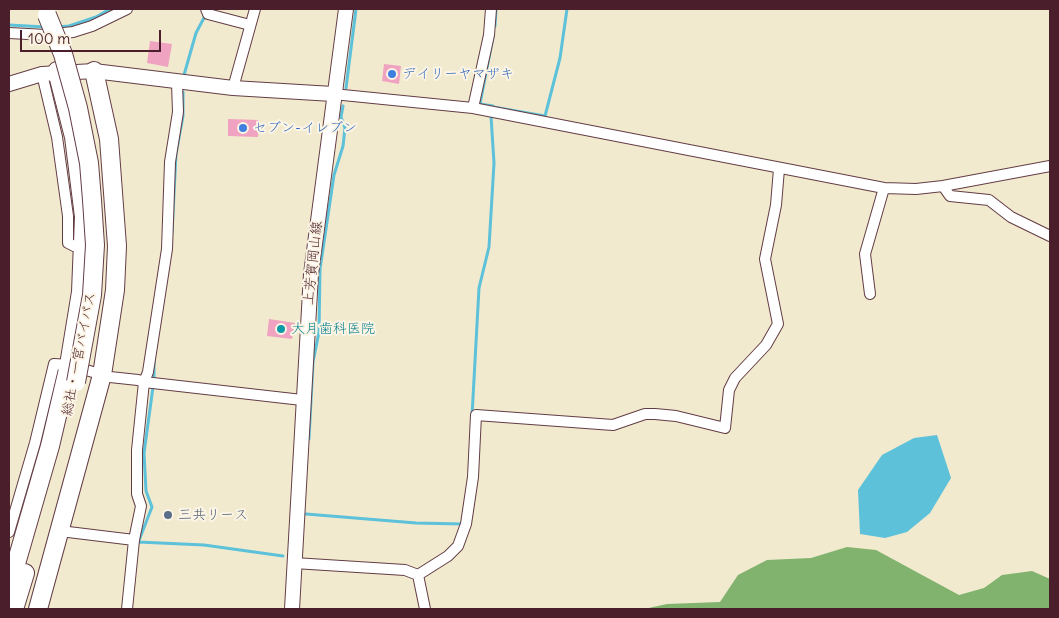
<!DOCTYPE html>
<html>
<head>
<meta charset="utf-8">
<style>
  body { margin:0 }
  #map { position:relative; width:1059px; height:618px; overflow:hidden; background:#f1eacf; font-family:Delius,sans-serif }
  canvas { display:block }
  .frame { position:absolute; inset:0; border:10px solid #4a1f2b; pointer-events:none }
  .scale { position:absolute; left:20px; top:30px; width:141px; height:22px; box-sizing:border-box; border:2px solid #4a1f2b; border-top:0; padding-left:6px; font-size:15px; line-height:18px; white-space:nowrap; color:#4a1f2b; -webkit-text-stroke:4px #fcf5e5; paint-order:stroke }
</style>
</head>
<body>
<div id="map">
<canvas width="1059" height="618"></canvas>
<div class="frame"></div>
<div class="scale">100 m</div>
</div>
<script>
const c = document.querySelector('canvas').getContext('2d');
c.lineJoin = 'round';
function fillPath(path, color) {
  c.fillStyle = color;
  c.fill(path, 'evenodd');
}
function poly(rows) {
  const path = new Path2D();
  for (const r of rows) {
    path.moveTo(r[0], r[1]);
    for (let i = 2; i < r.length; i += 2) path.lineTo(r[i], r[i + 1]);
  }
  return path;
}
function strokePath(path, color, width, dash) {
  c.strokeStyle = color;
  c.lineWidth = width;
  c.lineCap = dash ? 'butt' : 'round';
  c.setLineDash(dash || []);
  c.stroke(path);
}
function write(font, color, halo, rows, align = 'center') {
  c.font = font + ' Delius,"Klee One",sans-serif';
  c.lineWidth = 4;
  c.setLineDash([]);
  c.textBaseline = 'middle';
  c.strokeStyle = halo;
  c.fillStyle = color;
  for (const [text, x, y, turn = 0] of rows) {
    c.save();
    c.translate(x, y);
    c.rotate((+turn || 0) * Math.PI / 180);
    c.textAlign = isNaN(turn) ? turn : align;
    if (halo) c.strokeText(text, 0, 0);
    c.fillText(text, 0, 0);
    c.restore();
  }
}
fillPath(poly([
  [847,547,876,550,959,595,984,588,1002,575,1032,571,1050,579,1050,609,644,609,667,604,720,602,738,575,767,560,811,558]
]), '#81b36e');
fillPath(poly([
  [937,435,951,478,930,513,907,532,885,538,860,534,858,490,882,455,914,438]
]), '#5cc1d9');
strokePath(poly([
  [9,25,46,27],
  [495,26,496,9],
  [57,27,69,26,96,17,110,9],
  [493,37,480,104,493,106],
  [184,75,196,33,206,14],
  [346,88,356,9],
  [493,107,545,116,560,58,567,9],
  [172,233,176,154,183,116,183,92],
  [154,379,154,360],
  [472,416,479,288,489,247,494,163,491,116],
  [309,439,313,362,319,332,320,269,334,175,343,146,345,128,341,117,343,106],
  [306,514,416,523,462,524,462,522],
  [138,542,204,545,283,556],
  [138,543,152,507,146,491,144,453,153,387]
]), '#5cc1d9', 3);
fillPath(poly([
  [150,41,172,44,168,67,147,63],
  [384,64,401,66,399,84,382,81],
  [228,119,259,120,258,137,228,136],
  [269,319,295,323,292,339,267,336]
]), '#f0a3c0');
const street = poly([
  [206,9,208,14,250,25],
  [9,33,46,35,73,32,92,26,127,9],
  [42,74,57,137,68,216,68,243,74,246,84,246],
  [233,88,255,9],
  [333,94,473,108,884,188,916,189,943,186,1050,166],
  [473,108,489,35,491,9],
  [943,186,950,196,989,200,1011,217,1050,236],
  [870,294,865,254,884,188],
  [60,531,134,540],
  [9,532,35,443,54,364,69,365,110,377,138,380,144,382,302,400],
  [294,563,405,570,418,575],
  [127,609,134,540,141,506,137,494,137,450,144,382,148,372,167,249,170,162,178,112,177,83],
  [425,609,418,575,448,556,458,546,466,524,473,477,476,415,613,425,645,414,655,414,676,416,725,428,729,390,735,378,766,345,778,324,765,259,776,205,779,169]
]);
const secondary = poly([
  [9,84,42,74,94,71,233,88,333,94],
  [292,609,311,274,346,9]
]);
const highway = poly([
  [9,588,50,446,69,365,81,292,84,217,74,137,57,71],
  [14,609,25,573],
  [38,609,102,375,115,290,117,246,109,139,94,71]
]);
strokePath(street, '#633d44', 12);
strokePath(secondary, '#633d44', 16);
strokePath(highway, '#633d44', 20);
strokePath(street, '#fff', 10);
strokePath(secondary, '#fff', 14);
strokePath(highway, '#fff', 18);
const highwayBridge = poly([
  [47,15,63,54,78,108,89,163,92,200,95,245,92,295,76,382]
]);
strokePath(highwayBridge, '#633d44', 20, []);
strokePath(highwayBridge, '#fff', 18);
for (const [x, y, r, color] of [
  [392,74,5,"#3f7fe0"],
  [243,128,5,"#3f7fe0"],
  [281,329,5,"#0f9aa8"],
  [168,515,5,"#5c6f8a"]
]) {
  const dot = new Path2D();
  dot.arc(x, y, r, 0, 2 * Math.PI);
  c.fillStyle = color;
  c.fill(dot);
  strokePath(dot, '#fcf5e5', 2);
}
write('14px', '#366cbe', '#fcf5e5', [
  ["デイリーヤマザキ",402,74],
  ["セブン-イレブン",253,128]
], 'left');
write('14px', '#4a1f2b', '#fcf5e5', [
  ["上芳賀岡山線",313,263,-84],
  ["総社・一宮バイパス",79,354,-79]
]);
write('14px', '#0d838f', '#fcf5e5', [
  ["大月歯科医院",291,329]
], 'left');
write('14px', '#4e5e75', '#fcf5e5', [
  ["三共リース",178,515]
], 'left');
</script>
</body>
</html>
